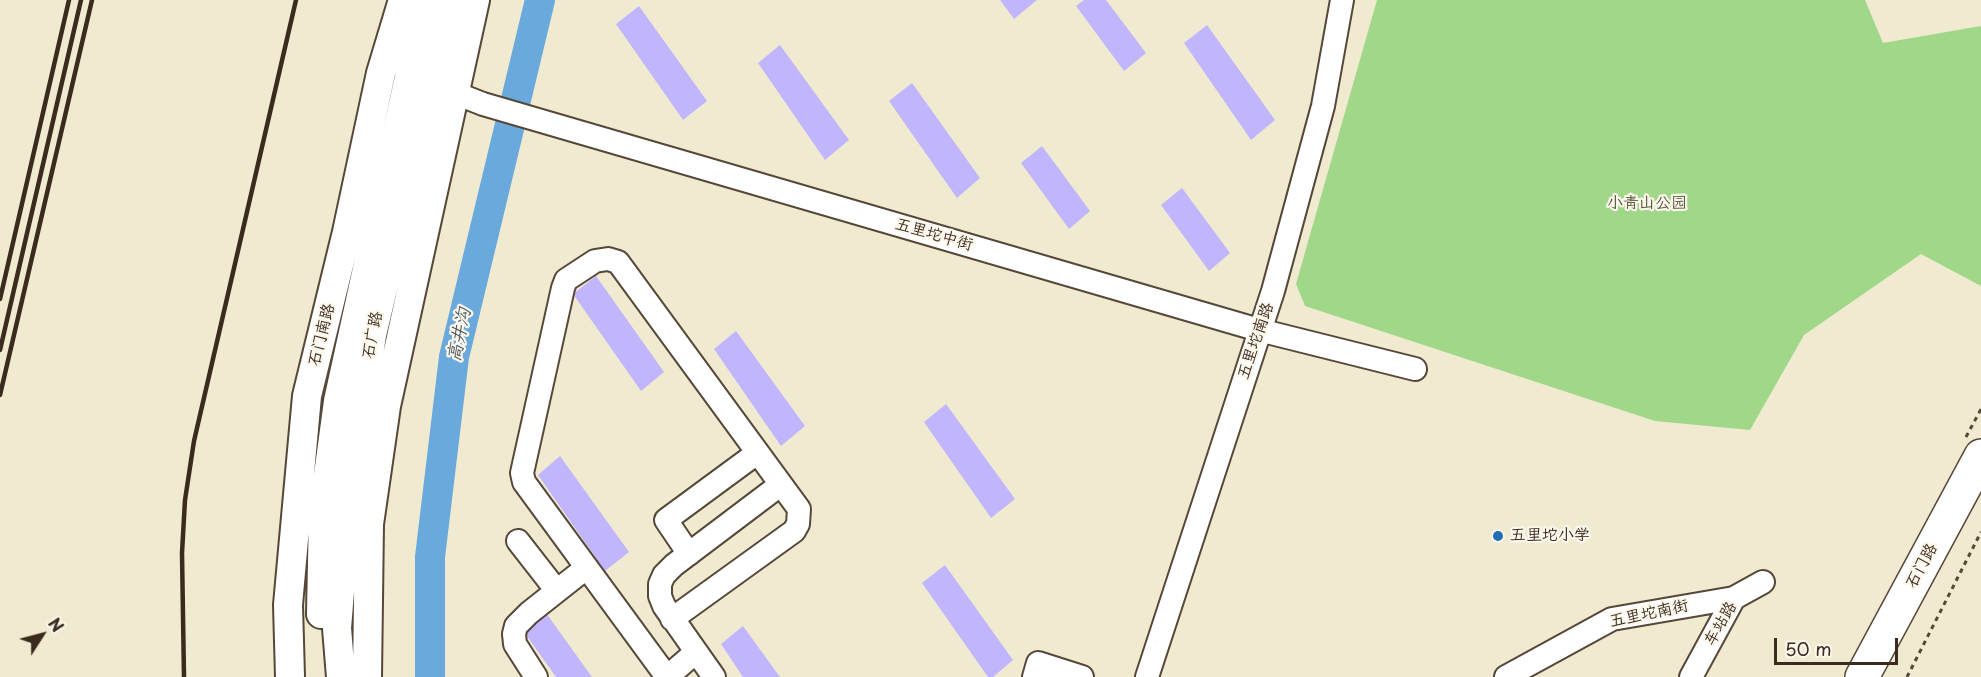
<!DOCTYPE html>
<html>
<head>
<meta charset="utf-8">
<style>
  body { margin:0 }
  #map { position:relative; width:1981px; height:677px; overflow:hidden; background:#f0ead0; font-family:"Playpen Sans",sans-serif }
  canvas { display:block }
  .north { position:absolute; left:12px; top:605px; width:60px; height:60px; -webkit-text-stroke:4px #fbf7ec; paint-order:stroke; rotate:54deg; font-size:16px; font-weight:700; line-height:24px; text-align:center; color:#3b2a1e }
  .north::after { content:''; display:block; margin:auto; width:21px; height:27px; background:#3b2a1e; clip-path:polygon(50% 0,100% 100%,50% 72%,0 100%) }
  .scale { position:absolute; left:1774px; top:638px; width:124px; height:27px; box-sizing:border-box; border:3px solid #3b2a1e; border-top:0; padding-left:8px; font-size:18px; line-height:21px; white-space:nowrap; color:#3b2a1e; -webkit-text-stroke:4px #fbf7ec; paint-order:stroke }
</style>
</head>
<body>
<div id="map">
<canvas width="1981" height="677"></canvas>
<div class="north">N</div>
<div class="scale">50 m</div>
</div>
<script>
const c = document.querySelector('canvas').getContext('2d');
c.lineJoin = 'round';
function fillPath(path, color) {
  c.fillStyle = color;
  c.fill(path, 'evenodd');
}
function poly(rows) {
  const path = new Path2D();
  for (const r of rows) {
    path.moveTo(r[0], r[1]);
    for (let i = 2; i < r.length; i += 2) path.lineTo(r[i], r[i + 1]);
  }
  return path;
}
function strokePath(path, color, width, dash) {
  c.strokeStyle = color;
  c.lineWidth = width;
  c.lineCap = dash ? 'butt' : 'round';
  c.setLineDash(dash || []);
  c.stroke(path);
}
function write(font, color, halo, rows, align = 'center') {
  c.font = font + ' "Playpen Sans","LXGW WenKai TC",sans-serif';
  c.lineWidth = 4.5;
  c.setLineDash([]);
  c.textBaseline = 'middle';
  c.strokeStyle = halo;
  c.fillStyle = color;
  for (const [text, x, y, turn = 0] of rows) {
    c.save();
    c.translate(x, y);
    c.rotate((+turn || 0) * Math.PI / 180);
    c.textAlign = isNaN(turn) ? turn : align;
    if (halo) c.strokeText(text, 0, 0);
    c.fillText(text, 0, 0);
    c.restore();
  }
}
fillPath(poly([
  [1377,0,1865,0,1883,43,1981,26,1981,286,1921,254,1804,335,1750,430,1655,421,1305,306,1296,284]
]), '#a1d788');
strokePath(poly([
  [430,677,430,557,454,357,540,0]
]), '#69a9dc', 30);
fillPath(poly([
  [1000,0,1037,0,1014,19],
  [1084,0,1106,0,1146,53,1124,71,1076,6],
  [639,6,707,101,683,120,616,24],
  [1207,25,1275,120,1251,140,1184,43],
  [780,45,849,140,825,160,758,63],
  [912,83,980,178,957,198,889,101],
  [1042,146,1090,211,1069,229,1021,163],
  [1182,188,1230,253,1209,271,1161,205],
  [596,276,664,372,641,391,573,294],
  [736,331,805,426,781,446,714,349],
  [946,404,1015,499,991,518,924,422],
  [560,456,629,552,605,571,538,475],
  [945,565,1013,660,993,677,988,677,922,583],
  [546,613,592,677,556,677,524,632],
  [743,626,780,677,743,677,721,644]
]), '#c1b6fe');
const minor = poly([
  [455,93,483,104,1259,330,1415,369],
  [518,541,557,591],
  [689,554,666,520,757,453],
  [672,619,794,531,798,524,799,509,618,262,608,259,595,261,566,280,563,288,522,473,524,482,667,677,696,652],
  [536,677,515,644,514,634,516,626,529,613,586,568],
  [714,677,664,606,660,596,660,584,664,575,674,565,780,485],
  [1034,677,1038,663,1082,677],
  [1147,677,1273,291,1323,106,1342,0],
  [1506,677,1612,619,1734,598],
  [1691,677,1734,598,1763,582]
]);
const major = poly([
  [321,614,323,512,338,401,426,0],
  [290,677,288,605,307,396,347,232,381,73,403,0],
  [341,677,337,628,349,483,372,335,451,0],
  [367,677,369,524,386,406,475,0]
]);
const highway = poly([
  [1862,677,1981,456]
]);
strokePath(minor, '#564739', 26);
strokePath(major, '#564739', 32);
strokePath(highway, '#564739', 36);
strokePath(poly([
  [1966,437,1981,409],
  [1907,677,1981,532]
]), '#564739', 3, [4.5, 4.5]);
strokePath(minor, '#fff', 22);
strokePath(major, '#fff', 28);
strokePath(highway, '#fff', 33);
strokePath(poly([
  [0,299,69,0],
  [0,350,81,0],
  [0,395,92,0],
  [184,677,182,553,185,500,194,441,296,0]
]), '#3b2a1e', 4.5);
for (const [x, y, r, color] of [
  [1498,536,6,"#1f6fb2"]
]) {
  const dot = new Path2D();
  dot.arc(x, y, r, 0, 2 * Math.PI);
  c.fillStyle = color;
  c.fill(dot);
  strokePath(dot, '#fbf7ec', 2);
}
write('16px', '#545538', '#fbf7ec', [
  ["小青山公园",1647,204]
]);
write('16px', '#3b2a1e', '#fbf7ec', [
  ["五里坨中街",934,235,16],
  ["石门南路",322,335,-76],
  ["石广路",373,335,-79],
  ["五里坨南路",1256,341,-71],
  ["石门路",1922,566,-62],
  ["五里坨南街",1649,614,-12],
  ["车站路",1721,624,-60]
]);
write('16px', '#3b2a1e', '#fbf7ec', [
  ["五里坨小学",1510,536]
], 'left');
write('italic 18px', '#4b5660', '#fbf7ec', [
  ["高井沟",460,335,-78]
]);
</script>
</body>
</html>
